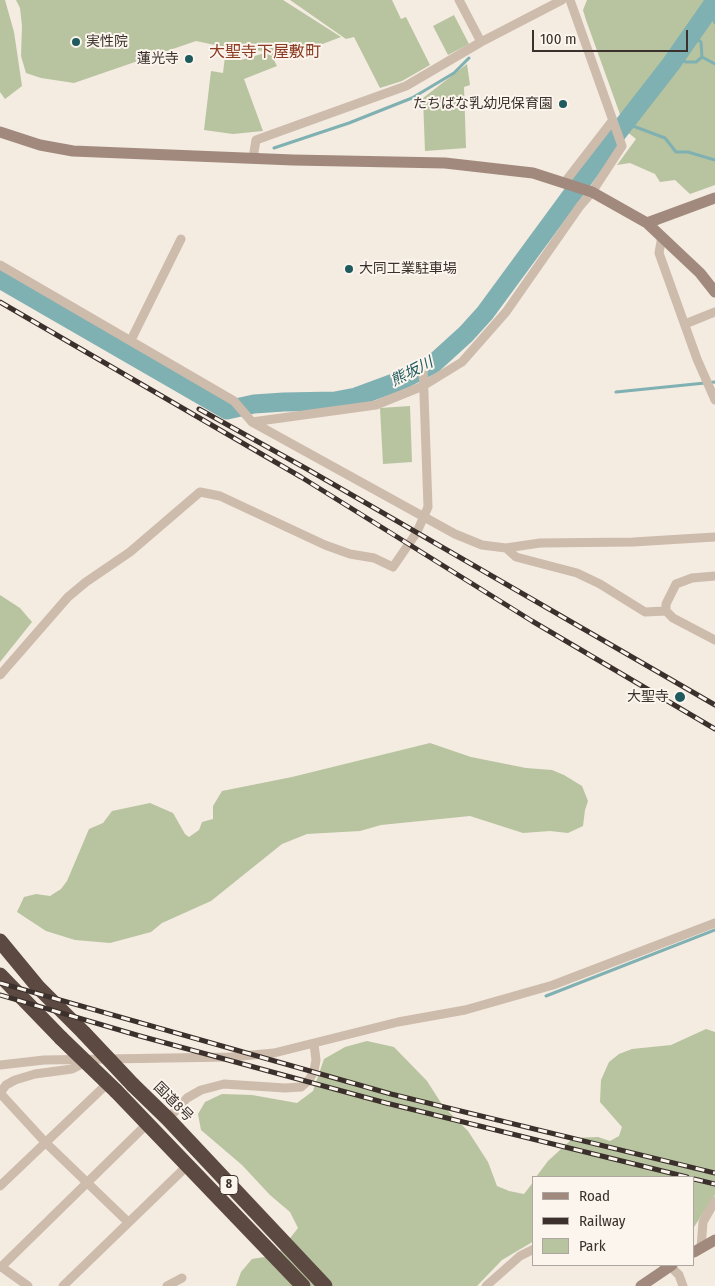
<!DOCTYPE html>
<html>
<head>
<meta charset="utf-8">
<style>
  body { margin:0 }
  #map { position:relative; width:715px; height:1286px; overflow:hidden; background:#f4ebe1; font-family:"Fira Sans Condensed",sans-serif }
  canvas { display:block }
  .legend { position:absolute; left:532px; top:1176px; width:162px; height:90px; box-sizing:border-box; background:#fbf5ee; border:1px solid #aea6a0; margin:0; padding:6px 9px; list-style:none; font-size:15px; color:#3b302b }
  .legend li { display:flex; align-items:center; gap:10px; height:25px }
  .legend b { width:25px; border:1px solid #aea6a0 }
  .scale { position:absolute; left:532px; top:30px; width:156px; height:22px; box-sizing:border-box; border:2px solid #3b302b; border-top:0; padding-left:6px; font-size:15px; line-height:18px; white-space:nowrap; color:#3b302b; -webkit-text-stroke:4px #fbf5ee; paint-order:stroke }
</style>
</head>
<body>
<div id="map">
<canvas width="715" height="1286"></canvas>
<ul class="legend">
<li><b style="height:6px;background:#a18a7d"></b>Road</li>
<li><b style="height:6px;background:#3b302b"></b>Railway</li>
<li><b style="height:14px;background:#b8c4a0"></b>Park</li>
</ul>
<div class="scale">100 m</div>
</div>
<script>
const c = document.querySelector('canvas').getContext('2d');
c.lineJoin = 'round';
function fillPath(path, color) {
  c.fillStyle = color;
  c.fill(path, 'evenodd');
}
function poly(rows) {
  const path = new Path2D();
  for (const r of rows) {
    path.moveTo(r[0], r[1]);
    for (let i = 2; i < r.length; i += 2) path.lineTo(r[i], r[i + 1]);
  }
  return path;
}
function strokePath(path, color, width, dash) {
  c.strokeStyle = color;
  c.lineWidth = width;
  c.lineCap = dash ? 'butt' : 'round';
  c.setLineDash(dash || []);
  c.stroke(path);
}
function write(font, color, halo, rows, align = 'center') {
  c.font = font + ' "Fira Sans Condensed","Noto Sans JP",sans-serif';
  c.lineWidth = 4;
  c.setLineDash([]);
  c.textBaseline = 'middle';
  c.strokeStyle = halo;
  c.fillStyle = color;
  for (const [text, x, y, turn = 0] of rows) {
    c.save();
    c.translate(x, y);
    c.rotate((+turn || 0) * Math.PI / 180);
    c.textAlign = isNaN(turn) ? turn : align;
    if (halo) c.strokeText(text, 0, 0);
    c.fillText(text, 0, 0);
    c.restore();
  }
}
fillPath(poly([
  [0,0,5,0,14,32,22,86,5,99,0,92],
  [16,0,283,0,341,37,280,60,265,51,234,49,196,41,74,83,41,78,26,73,21,56,22,26,20,8],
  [290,0,392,0,401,19,406,17,430,65,402,81,380,88,354,37,346,39],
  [587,0,715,0,715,185,690,194,675,180,660,182,655,174,630,163,617,165,636,139,626,131,586,20,583,10],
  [454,15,469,44,448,55,433,26],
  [226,48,242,50,241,60,265,53,272,56,277,66,244,79,263,131,233,134,204,130,211,71,223,73],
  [467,64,470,85,464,87,466,148,425,151,423,98],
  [410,406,412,462,383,464,380,408],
  [0,595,20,608,32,622,0,662],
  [430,743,471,757,526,768,552,770,564,775,582,786,588,801,585,810,583,826,568,833,550,831,523,833,470,816,381,825,360,831,307,834,282,844,211,901,162,923,151,932,110,943,75,940,46,931,17,912,24,897,36,894,50,896,61,889,67,881,89,829,103,823,112,811,150,803,173,813,185,834,189,837,199,830,202,822,213,819,213,806,222,791,292,777],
  [706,1029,715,1032,715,1195,694,1227,694,1177,536,1177,548,1161,573,1138,598,1137,610,1141,619,1136,622,1127,600,1102,601,1080,609,1062,619,1054,632,1049,671,1045],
  [367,1041,394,1047,427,1081,443,1106,468,1131,488,1162,497,1186,509,1191,524,1194,534,1181,534,1241,502,1260,477,1286,236,1286,241,1272,252,1259,277,1255,298,1228,290,1212,270,1195,242,1165,201,1130,198,1114,205,1102,222,1094,252,1095,297,1103,313,1091,324,1059,345,1047]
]), '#b8c4a0');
strokePath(poly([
  [709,9,715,23],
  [691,36,701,42,702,57],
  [676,58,686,62,696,62,702,57,715,64],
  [625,123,665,138,676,152,688,152,715,160],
  [274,148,349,123,412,98,454,73,469,58],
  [616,392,715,382],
  [546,996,715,930]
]), '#7fb0b2', 3);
strokePath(poly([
  [0,279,227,410,254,404,284,402,335,401,356,397,402,380,433,364,466,334,485,313,615,136,671,64,715,1]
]), '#7fb0b2', 19);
strokePath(poly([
  [459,0,481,42],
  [253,158,256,140,406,86,481,42,562,0],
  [565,182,613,120],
  [662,236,659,253,697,359,715,400],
  [0,265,234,401,252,422,455,534,482,545,506,548,540,543,633,542,715,537],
  [685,324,715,312],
  [131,340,181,239],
  [252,422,376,405,423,386,462,362,506,312,580,206,592,192,622,146,570,0],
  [506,548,516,557,577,573,600,584,645,612,666,611],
  [715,576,692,578,676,584,666,604,666,611,673,618,715,640],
  [0,675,68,597,86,582,130,552,200,492,220,496,325,545,350,554,374,558,393,567,417,532,428,507,423,366],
  [0,1065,44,1060,231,1057,274,1053,398,1022,465,1010,553,985,715,923],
  [0,1093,45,1142,128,1222],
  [0,1093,6,1085,15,1080,35,1074,72,1069,86,1062],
  [168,1119,187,1098,201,1090,224,1084,285,1088,301,1087,309,1080,314,1071,316,1060,314,1044],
  [0,1186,108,1083],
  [701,1248,703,1222,715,1201],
  [664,1265,670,1266,679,1275,683,1286],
  [0,1266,28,1286],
  [1,1267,148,1123],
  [63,1286,189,1164],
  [167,1286,182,1278],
  [486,1286,520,1256,534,1249]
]), '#cdbbac', 9);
strokePath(poly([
  [0,132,40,145,73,151,293,160,445,163,533,173,592,192,647,223,700,273,715,292],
  [647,223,715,198],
  [694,1252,715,1240],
  [641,1286,672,1265]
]), '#a18a7d', 11);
strokePath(poly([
  [0,941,38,987,84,1033],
  [0,975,61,1038],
  [133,1085,168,1119,325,1286],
  [116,1091,303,1286]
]), '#5c4a42', 15);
const rail = poly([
  [0,302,301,477,532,621,715,729],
  [199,409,307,469,715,705],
  [0,983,391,1094,715,1173],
  [0,995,140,1036,386,1103,687,1177],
  [694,1179,715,1184]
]);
strokePath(rail, '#3b302b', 5);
strokePath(rail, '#fbf5ee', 3, [9]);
strokePath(poly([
  [84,1033,133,1085],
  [61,1038,116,1091]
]), '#5c4a42', 15);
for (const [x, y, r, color] of [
  [76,42,5,"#1f5a5e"],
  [189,59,5,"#1f5a5e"],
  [563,104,5,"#1f5a5e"],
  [349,269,5,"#1f5a5e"],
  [680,697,6,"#1f5a5e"]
]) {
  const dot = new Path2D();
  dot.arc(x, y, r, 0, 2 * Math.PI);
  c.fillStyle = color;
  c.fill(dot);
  strokePath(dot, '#fbf5ee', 2);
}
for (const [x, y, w] of [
  [229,1185,18]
]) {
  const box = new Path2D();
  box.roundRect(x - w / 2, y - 9.5, w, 19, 4);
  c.fillStyle = '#fbf5ee';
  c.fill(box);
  strokePath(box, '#3b302b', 1);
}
write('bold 12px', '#3b302b', null, [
  ["8",229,1185]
]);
write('14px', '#3b302b', '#fbf5ee', [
  ["実性院",86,42,"left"],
  ["蓮光寺",179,59],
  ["たちばな乳幼児保育園",553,104],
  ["大同工業駐車場",359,269,"left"],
  ["大聖寺",669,697]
], 'right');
write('14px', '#3b302b', '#fbf5ee', [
  ["国道8号",173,1102,45]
]);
write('italic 15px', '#1f5a5e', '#fbf5ee', [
  ["熊坂川",412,372,-27]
]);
write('16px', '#8c3b22', '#fbf5ee', [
  ["大聖寺下屋敷町",265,53]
]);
</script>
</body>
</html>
